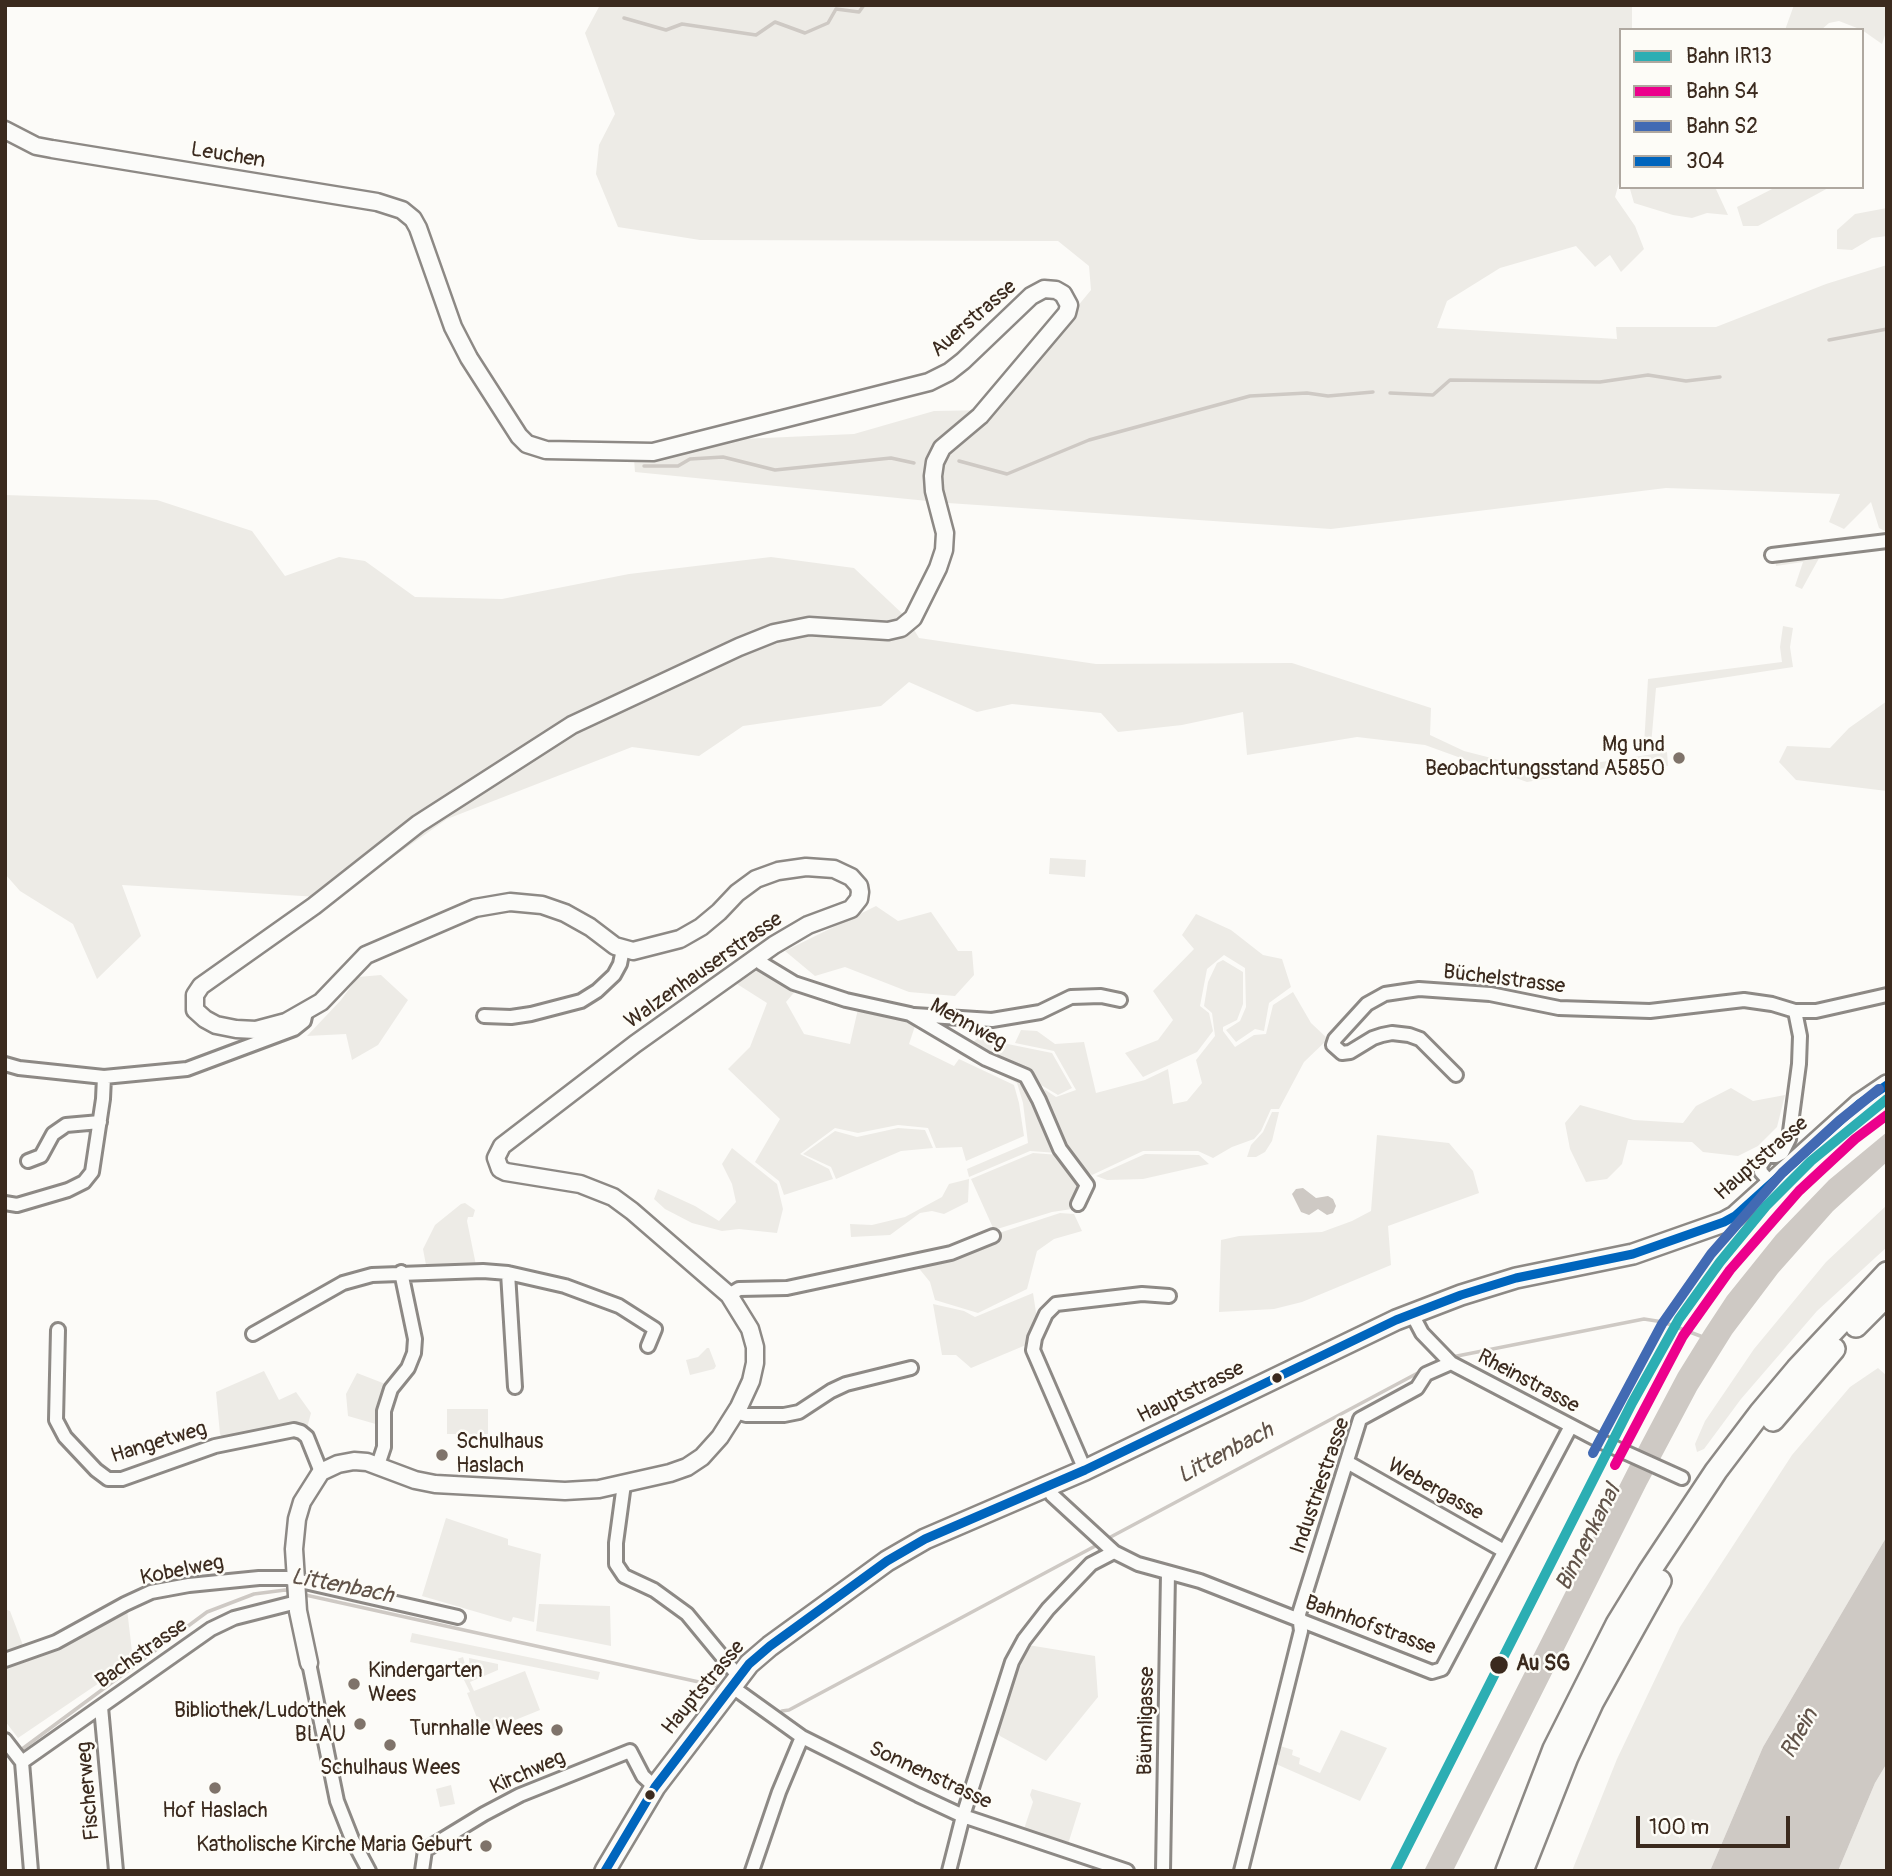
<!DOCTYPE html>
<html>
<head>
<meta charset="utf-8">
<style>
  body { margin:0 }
  #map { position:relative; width:1892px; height:1876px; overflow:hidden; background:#fcfbf8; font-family:Pangolin,sans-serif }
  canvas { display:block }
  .frame { position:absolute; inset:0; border:7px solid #3b2a1e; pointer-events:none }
  .legend { position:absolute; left:1619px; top:28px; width:245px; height:161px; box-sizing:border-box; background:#fdfcf7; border:2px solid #afa8a0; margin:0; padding:9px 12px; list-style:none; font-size:21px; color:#3b2a1e }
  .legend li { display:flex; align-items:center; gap:14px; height:35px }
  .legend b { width:35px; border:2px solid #afa8a0 }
  .scale { position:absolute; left:1636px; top:1816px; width:154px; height:32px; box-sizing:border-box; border:4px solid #3b2a1e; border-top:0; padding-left:9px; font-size:21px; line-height:24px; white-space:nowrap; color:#3b2a1e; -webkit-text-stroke:5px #fdfcf7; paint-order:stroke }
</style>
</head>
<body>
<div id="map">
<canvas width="1892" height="1876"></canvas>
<div class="frame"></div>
<ul class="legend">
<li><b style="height:9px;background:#2caeb3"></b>Bahn IR13</li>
<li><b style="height:9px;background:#ec008c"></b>Bahn S4</li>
<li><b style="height:9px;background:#426ab3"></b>Bahn S2</li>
<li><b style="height:9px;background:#0065bd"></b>304</li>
</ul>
<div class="scale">100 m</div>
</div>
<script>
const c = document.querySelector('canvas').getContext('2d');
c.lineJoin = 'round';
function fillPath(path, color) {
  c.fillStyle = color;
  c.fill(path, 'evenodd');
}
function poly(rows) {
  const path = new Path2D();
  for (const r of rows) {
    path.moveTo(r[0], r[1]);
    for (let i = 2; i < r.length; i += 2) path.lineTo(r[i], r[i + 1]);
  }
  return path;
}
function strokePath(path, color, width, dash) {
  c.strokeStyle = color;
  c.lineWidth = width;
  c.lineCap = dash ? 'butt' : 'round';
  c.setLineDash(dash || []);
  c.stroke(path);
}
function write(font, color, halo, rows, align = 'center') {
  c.font = font + ' Pangolin,sans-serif';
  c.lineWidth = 5;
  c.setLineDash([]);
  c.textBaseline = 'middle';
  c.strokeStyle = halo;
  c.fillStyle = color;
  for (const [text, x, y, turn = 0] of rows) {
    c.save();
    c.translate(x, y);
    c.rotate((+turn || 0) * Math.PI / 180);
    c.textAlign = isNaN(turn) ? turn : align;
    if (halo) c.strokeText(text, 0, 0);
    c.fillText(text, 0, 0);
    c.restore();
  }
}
fillPath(poly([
  [600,5,1632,5,1632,30,1621,30,1621,176,1615,197,1635,226,1644,249,1621,272,1610,255,1595,267,1576,246,1500,268,1447,301,1437,328,1617,339,1616,327,1716,327,1826,284,1887,265,1887,532,1879,528,1871,502,1844,529,1829,522,1840,494,1666,488,1331,529,948,503,635,472,634,459,742,439,854,434,934,411,992,410,1091,290,1089,266,1058,241,700,240,618,227,596,174,599,145,615,114,585,33],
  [1794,5,1887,5,1887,29,1882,44,1862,30,1839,21,1829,23,1821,30,1785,30],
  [1634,187,1715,187,1728,215,1707,213,1692,218,1673,215,1634,203,1630,189],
  [1776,187,1830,187,1758,226,1743,226,1737,207],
  [1887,208,1887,236,1872,238,1852,250,1837,249,1837,230,1855,214],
  [5,495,157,500,252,531,285,576,339,557,365,561,415,597,502,599,629,574,771,557,854,568,907,618,919,638,1096,664,1292,663,1431,708,1430,735,1464,751,1542,771,1667,752,1668,766,1605,768,1527,782,1425,745,1357,737,1247,755,1243,712,1182,725,1118,732,1101,713,1012,704,977,712,909,682,881,706,743,726,699,756,632,747,447,819,335,898,122,885,141,936,97,979,73,924,20,891,5,874],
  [1823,551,1802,589,1795,586,1803,562,1776,566,1775,557],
  [1783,626,1793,628,1790,647,1793,667,1656,688,1651,745,1644,745,1648,679,1782,662,1780,647],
  [1887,701,1887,791,1796,780,1779,762,1787,746,1830,748,1849,728],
  [1050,858,1086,860,1085,877,1049,874],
  [876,906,898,921,931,912,958,951,972,951,974,975,955,996,909,992,845,967,815,976,785,951],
  [1196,914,1231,930,1263,955,1282,959,1291,987,1269,1003,1264,1031,1255,1029,1236,1042,1226,1030,1240,1021,1246,1007,1245,968,1224,955,1207,969,1200,1006,1209,1013,1213,1031,1197,1052,1143,1077,1125,1053,1158,1040,1173,1020,1153,991,1194,949,1182,935],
  [1223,960,1243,972,1243,1004,1237,1020,1223,1027,1223,1031,1235,1047,1254,1035,1266,1034,1273,1005,1293,992,1311,1023,1328,1039,1304,1062,1279,1109,1271,1109,1261,1131,1254,1139,1232,1147,1213,1158,1198,1151,1143,1151,1092,1175,1079,1165,1065,1146,1044,1089,1056,1097,1076,1090,1054,1051,1015,1043,1021,1030,1037,1031,1055,1044,1084,1042,1096,1093,1145,1080,1168,1069,1173,1104,1187,1101,1202,1083,1196,1060,1215,1036,1212,1013,1204,1006,1208,982,1217,963],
  [759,967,797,989,786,1002,804,1034,850,1044,858,1009,905,1018,916,1023,909,1044,954,1066,959,1059,1014,1085,1019,1103,1024,1136,966,1161,962,1147,936,1148,928,1128,898,1125,858,1133,835,1128,800,1154,829,1169,833,1179,784,1195,779,1181,755,1162,780,1119,728,1069,750,1047,767,1003,737,984],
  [381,975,408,1000,378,1045,352,1060,346,1034,307,1036,341,1000,358,977],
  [978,1038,1052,1053,1072,1088,1058,1095,1041,1085,1058,1153,1030,1151,969,1177,967,1169,1028,1143,1023,1103,1017,1083,959,1054],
  [1731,1088,1753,1101,1785,1095,1777,1127,1758,1146,1738,1156,1703,1152,1692,1142,1628,1140,1622,1164,1607,1179,1586,1182,1570,1149,1565,1123,1580,1105,1634,1120,1683,1123,1696,1106],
  [1272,1112,1279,1112,1272,1141,1265,1152,1256,1157,1247,1157,1251,1145,1263,1132],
  [898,1128,925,1130,933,1148,901,1151,836,1179,831,1167,803,1154,835,1131,857,1137],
  [1377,1135,1449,1143,1473,1171,1479,1193,1388,1226,1391,1265,1302,1302,1274,1309,1219,1312,1221,1240,1239,1236,1322,1232,1352,1221,1371,1211],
  [732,1148,777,1184,783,1209,777,1233,739,1229,722,1231,692,1223,665,1209,654,1199,658,1189,695,1206,719,1221,736,1202,732,1184,722,1164],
  [1033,1153,1059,1155,1078,1183,1079,1197,1072,1209,1052,1212,994,1230,971,1179],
  [1145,1154,1199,1155,1209,1164,1143,1179,1107,1180,1096,1176],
  [969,1179,968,1202,944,1214,932,1211,920,1213,890,1235,851,1237,850,1224,872,1225,905,1217,942,1197,949,1184],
  [465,1203,475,1210,473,1217,468,1217,467,1221,476,1265,426,1265,423,1249,435,1225,461,1204],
  [1887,1205,1887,1247,1817,1311,1741,1399,1704,1449,1697,1452,1695,1444,1705,1421,1754,1349,1826,1262],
  [1060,1213,1074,1214,1082,1231,1054,1239,1037,1251,1027,1289,978,1313,935,1300,930,1282,917,1266,967,1254,995,1240,999,1233],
  [1033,1293,1037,1319,1026,1345,971,1368,956,1355,942,1355,933,1304,964,1311,975,1317],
  [707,1348,709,1348,716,1366,714,1369,690,1375,686,1360,698,1357],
  [1878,1368,1887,1376,1887,1536,1763,1747,1710,1871,1572,1871,1617,1759,1680,1627,1792,1455,1850,1387],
  [264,1371,279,1400,296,1392,311,1413,307,1428,298,1426,229,1439,223,1438,220,1434,216,1392],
  [357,1373,388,1385,379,1425,348,1416,346,1394],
  [447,1409,488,1409,488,1434,447,1434],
  [446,1518,508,1539,508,1545,541,1554,534,1622,513,1617,511,1622,422,1596],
  [539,1604,610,1606,611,1646,536,1631],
  [5,1609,10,1611,24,1648,5,1654],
  [127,1609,133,1660,18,1738,5,1721,5,1664],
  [412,1633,600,1672,598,1680,410,1642],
  [1028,1645,1095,1656,1098,1697,1046,1761,1000,1736,996,1730,1017,1663],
  [463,1657,470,1681,469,1658,498,1664,498,1670,470,1682,474,1691,525,1671,540,1710,483,1733,467,1693,470,1692,454,1660],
  [1341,1730,1387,1748,1360,1801,1276,1764,1280,1746,1293,1750,1292,1755,1300,1758,1299,1764,1320,1773],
  [1887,1763,1887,1871,1838,1871,1875,1783],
  [451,1785,455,1804,440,1807,436,1789],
  [1032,1789,1081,1803,1068,1844,1024,1829,1033,1802,1030,1795]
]), '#edebe6');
fillPath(poly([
  [1887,1132,1887,1162,1833,1211,1778,1273,1732,1334,1697,1390,1647,1484,1453,1871,1424,1871,1641,1443,1678,1373,1704,1331,1727,1296,1776,1235,1829,1180],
  [1303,1188,1316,1198,1328,1196,1333,1199,1336,1206,1333,1213,1327,1215,1318,1209,1309,1215,1301,1212,1292,1194,1296,1189],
  [1887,1536,1887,1763,1875,1783,1838,1871,1710,1871,1763,1747]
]), '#cec9c4');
strokePath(poly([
  [624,18,666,30,682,24,756,35,775,22,805,33,828,23,836,9,859,12,864,5],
  [1829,340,1887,329],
  [1390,393,1433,395,1450,380,1600,382,1648,375,1686,381,1720,377],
  [959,461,1007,474,1089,440,1250,396,1307,393,1328,396,1373,392],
  [644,466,678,466,690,459,723,457,775,470,891,458,914,463],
  [1452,1357,1644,1319,1663,1322,1703,1337],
  [1105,1540,1444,1359],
  [301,1594,717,1686],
  [782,1711,789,1710,1099,1544],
  [18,1752,207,1612,254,1594,285,1590,293,1592]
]), '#cec9c4', 3.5);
const street = poly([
  [1772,555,1887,541],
  [757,957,761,963,794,983,846,1000,910,1014,986,1059,1026,1076,1039,1100,1060,1149,1087,1185,1078,1204],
  [914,1015,992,1020,1040,1012,1071,997,1101,996,1120,1000],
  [484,1016,511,1017,531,1014,581,1001,597,991,614,975,620,964,623,949],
  [5,1064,19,1068,104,1077,187,1069,294,1029,304,1021,306,1012],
  [1456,1075,1420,1039,1409,1035,1392,1033,1382,1035,1373,1038,1350,1052,1342,1053,1333,1045,1335,1039,1367,1004,1385,994,1405,991,1419,989,1490,994,1559,1008,1650,1011,1744,1000,1772,1004,1795,1011,1816,1011,1887,995],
  [28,1161,41,1156,53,1134,66,1125,100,1122],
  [1771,1183,1761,1172,1760,1166,1767,1156,1776,1156,1782,1153,1789,1139,1799,1064,1800,1036,1795,1011],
  [5,1203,17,1205,68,1190,84,1182,92,1172,103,1099,104,1077],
  [508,1273,515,1387],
  [729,1295,739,1289,787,1288,951,1253,993,1236],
  [1412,1314,1422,1333,1451,1363,1600,1441,1682,1478],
  [58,1330,56,1420,65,1437,96,1470,108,1479,122,1479,215,1446,294,1430,301,1432,307,1437,321,1472],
  [253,1334,343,1283,372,1275,483,1271,508,1273,565,1286,619,1306,655,1329,648,1346],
  [736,1412,746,1415,784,1415,799,1412,831,1391,846,1384,911,1368],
  [1347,1462,1504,1551],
  [378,1465,384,1447,384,1411,391,1389,408,1368,414,1353,415,1339,401,1272],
  [1085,1470,1033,1350,1035,1338,1046,1314,1056,1304,1142,1294,1169,1296],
  [624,1484,616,1543,616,1564,624,1576,654,1590,687,1614,739,1677],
  [1048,1487,1052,1495,1114,1552,1138,1564,1200,1581,1432,1672,1442,1669,1571,1426],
  [5,1660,56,1642,125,1604,151,1592,189,1585,259,1578,287,1578,458,1617],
  [309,1663,337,1801,352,1839,369,1871],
  [731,1686,802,1737,918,1795,963,1816,1127,1871],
  [101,1707,116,1871],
  [5,1740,22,1762,31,1871],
  [22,1762,211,1629,234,1618,297,1602],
  [422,1871,425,1850,484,1814,520,1795,630,1751,643,1776,655,1787],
  [752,1871,779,1792,802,1737],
  [949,1871,963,1816,1012,1662,1024,1640,1048,1609,1091,1564,1114,1552],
  [1163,1871,1168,1573],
  [1241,1871,1301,1631,1299,1614,1360,1419,1417,1388,1426,1374,1451,1363]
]);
const secondary = poly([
  [5,130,36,146,52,149,377,202,402,210,413,219,418,228,453,327,469,358,519,436,527,444,546,450,653,452,929,382,949,372,963,361,1031,296,1044,289,1056,290,1063,294,1069,305,1067,313,980,416,942,448,935,462,933,476,934,491,945,533,944,550,938,568,913,618,901,628,888,631,809,626,774,633,739,647,572,725,418,824,314,906,201,986,195,995,195,1010,205,1019,216,1025,236,1029,256,1030,286,1022,321,1002,366,955,475,908,510,902,542,905,565,913,590,927,615,946,633,951,680,939,701,927,719,912,737,893,756,879,778,871,806,867,834,869,851,877,859,886,860,892,859,899,851,909,808,925,774,945,635,1044,502,1146,496,1158,500,1169,506,1172,580,1184,613,1197,632,1211,729,1295,750,1329,755,1347,755,1363,751,1381,739,1407,720,1437,702,1457,687,1467,670,1473,599,1489,565,1491,435,1484,415,1480,367,1462,354,1461,338,1464,321,1472,302,1502,297,1519,294,1549,298,1611,309,1663]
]);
const primary = poly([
  [605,1871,655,1787,749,1664,770,1646,887,1561,925,1539,1085,1470,1396,1320,1461,1295,1516,1278,1633,1254,1724,1222,1735,1216,1859,1104,1887,1085]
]);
const highway = poly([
  [1856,1326,1887,1295],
  [1773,1420,1834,1349],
  [1507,1871,1554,1749,1617,1624,1649,1572,1716,1471,1760,1413,1797,1369,1887,1273],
  [1522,1871,1567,1757,1592,1703,1660,1581]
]);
strokePath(street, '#8d8985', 18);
strokePath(secondary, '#8d8985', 21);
strokePath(primary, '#8d8985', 24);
strokePath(highway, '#8d8985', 26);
strokePath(street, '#fbfbf9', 12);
strokePath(secondary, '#fbfbf9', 16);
strokePath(primary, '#fbfbf9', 19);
strokePath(highway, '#fbfbf9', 21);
strokePath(poly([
  [605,1871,655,1787,749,1664,770,1646,887,1561,925,1539,1085,1470,1396,1320,1461,1295,1516,1278,1633,1254,1724,1222,1735,1216,1859,1104,1887,1085]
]), '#0065bd', 9);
strokePath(poly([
  [1395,1871,1632,1403,1679,1319,1720,1262,1766,1206,1811,1161,1887,1099]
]), '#2caeb3', 10);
strokePath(poly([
  [1615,1465,1683,1336,1730,1270,1799,1191,1855,1139,1887,1115]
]), '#ec008c', 10);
strokePath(poly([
  [1593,1453,1662,1324,1711,1254,1782,1173,1839,1121,1879,1089]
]), '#426ab3', 10);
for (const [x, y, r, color] of [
  [1679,758,7,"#7f736a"],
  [1277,1378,6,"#3b2a1e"],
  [442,1455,7,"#7f736a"],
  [1499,1665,10,"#3b2a1e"],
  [354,1684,7,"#7f736a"],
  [360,1724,7,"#7f736a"],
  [557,1730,7,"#7f736a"],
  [390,1745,7,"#7f736a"],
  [215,1788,7,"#7f736a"],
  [650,1795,6,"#3b2a1e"],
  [486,1846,7,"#7f736a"]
]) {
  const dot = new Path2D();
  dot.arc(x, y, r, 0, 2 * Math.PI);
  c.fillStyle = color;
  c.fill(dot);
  strokePath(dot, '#fdfcf7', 2.5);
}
write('21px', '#3b2a1e', '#fdfcf7', [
  ["Leuchen",228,156,9],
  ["Auerstrasse",974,319,-41],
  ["Walzenhauserstrasse",704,971,-35],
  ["Büchelstrasse",1504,980,7],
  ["Mennweg",968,1025,29],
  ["Hauptstrasse",1762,1159,-41],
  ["Rheinstrasse",1528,1382,28],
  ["Hauptstrasse",1191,1393,-26],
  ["Hangetweg",159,1443,-17],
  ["Industriestrasse",1321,1486,-71],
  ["Webergasse",1435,1490,29],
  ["Kobelweg",182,1571,-11],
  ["Bahnhofstrasse",1370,1626,20],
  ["Bachstrasse",142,1654,-35],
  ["Hauptstrasse",704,1688,-50],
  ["Bäumligasse",1147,1721,-89],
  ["Kirchweg",528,1773,-24],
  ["Sonnenstrasse",930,1776,25],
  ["Fischerweg",89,1791,-95]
]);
write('21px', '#3b2a1e', '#fdfcf7', [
  ["Mg und",1665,746],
  ["Beobachtungsstand A5850",1665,770],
  ["Schulhaus",456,1443,"left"],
  ["Haslach",456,1467,"left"],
  ["Kindergarten",368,1672,"left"],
  ["Wees",368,1696,"left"],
  ["Bibliothek/Ludothek",346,1712],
  ["BLAU",346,1736],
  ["Turnhalle Wees",543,1730],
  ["Schulhaus Wees",390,1769,"center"],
  ["Hof Haslach",215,1812,"center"],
  ["Katholische Kirche Maria Geburt",472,1846]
], 'right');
write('bold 21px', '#3b2a1e', '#fdfcf7', [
  ["Au SG",1516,1665]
], 'left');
write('italic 23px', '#615349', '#fdfcf7', [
  ["Littenbach",1226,1454,-28],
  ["Binnenkanal",1589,1538,-63],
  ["Littenbach",342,1587,11],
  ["Rhein",1800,1734,-61]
]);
</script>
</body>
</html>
